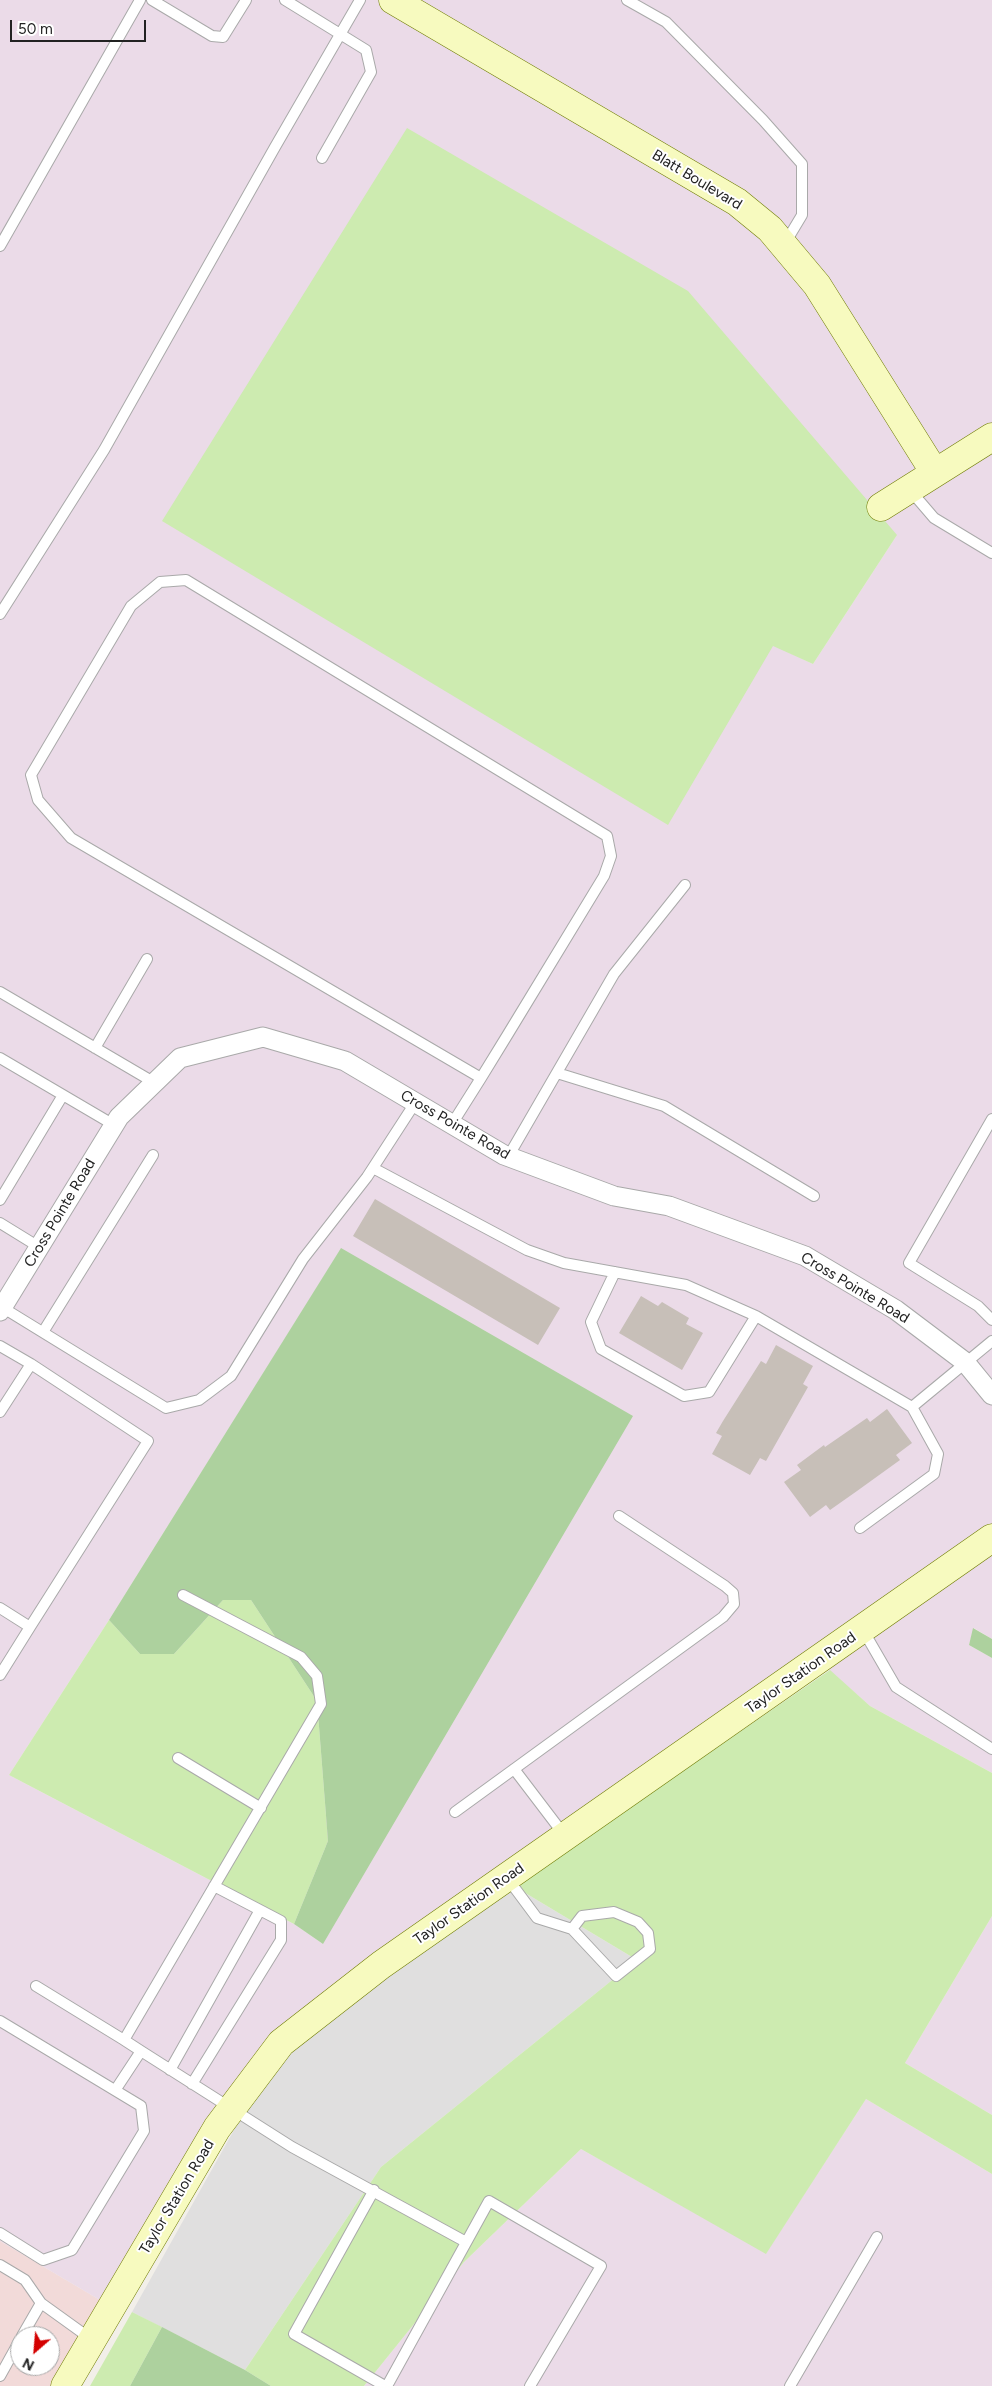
<!DOCTYPE html>
<html>
<head>
<meta charset="utf-8">
<style>
  body { margin:0 }
  #map { position:relative; width:992px; height:2386px; overflow:hidden; background:#f2efe9; font-family:Figtree,sans-serif }
  canvas { display:block }
  .north { position:absolute; left:10px; top:2326px; width:50px; height:50px; box-sizing:border-box; background:#fff; border:1px solid #a7a7a7; border-radius:50%; rotate:207deg; font-size:14px; font-weight:700; line-height:20px; text-align:center; color:#222 }
  .north::after { content:''; display:block; margin:auto; width:18px; height:22px; background:#d40000; clip-path:polygon(50% 0,100% 100%,50% 72%,0 100%) }
  .scale { position:absolute; left:10px; top:20px; width:136px; height:22px; box-sizing:border-box; border:2px solid #222; border-top:0; padding-left:6px; font-size:15px; line-height:18px; white-space:nowrap; color:#222; -webkit-text-stroke:4px #fff; paint-order:stroke }
</style>
</head>
<body>
<div id="map">
<canvas width="992" height="2386"></canvas>
<div class="north">N</div>
<div class="scale">50 m</div>
</div>
<script>
const c = document.querySelector('canvas').getContext('2d');
c.lineJoin = 'round';
function fillPath(path, color) {
  c.fillStyle = color;
  c.fill(path, 'evenodd');
}
function poly(rows) {
  const path = new Path2D();
  for (const r of rows) {
    path.moveTo(r[0], r[1]);
    for (let i = 2; i < r.length; i += 2) path.lineTo(r[i], r[i + 1]);
  }
  return path;
}
function strokePath(path, color, width, dash) {
  c.strokeStyle = color;
  c.lineWidth = width;
  c.lineCap = dash ? 'butt' : 'round';
  c.setLineDash(dash || []);
  c.stroke(path);
}
function write(font, color, halo, rows, align = 'center') {
  c.font = font + ' Figtree,sans-serif';
  c.lineWidth = 4;
  c.setLineDash([]);
  c.textBaseline = 'middle';
  c.strokeStyle = halo;
  c.fillStyle = color;
  for (const [text, x, y, turn = 0] of rows) {
    c.save();
    c.translate(x, y);
    c.rotate((+turn || 0) * Math.PI / 180);
    c.textAlign = isNaN(turn) ? turn : align;
    if (halo) c.strokeText(text, 0, 0);
    c.fillText(text, 0, 0);
    c.restore();
  }
}
fillPath(poly([
  [520,1883,522,1891,637,1960,381,2167,245,2370,132,2312,257,2089,291,2047,370,1984]
]), '#e0dfdf');
fillPath(poly([
  [0,2241,105,2303,51,2386,0,2386],
  [20,2336,50,2336,50,2366,20,2366]
]), '#f2dad9');
fillPath(poly([
  [0,0,992,0,992,1639,974,1628,969,1645,992,1658,992,1773,870,1706,810,1654,338,1982,105,2303,0,2241],
  [897,535,813,664,773,645],
  [341,1249,323,1944,294,1924,9,1775,109,1620],
  [992,1916,992,2115,905,2063],
  [866,2099,992,2174,992,2386,364,2386,464,2262,581,2149,766,2253]
]), '#ebdbe8');
fillPath(poly([
  [407,128,688,291,897,535,813,664,773,646,668,825,162,521],
  [223,1600,251,1600,317,1701,328,1841,294,1924,9,1775,109,1620,140,1654,174,1654],
  [830,1670,870,1706,992,1773,992,1916,905,2063,992,2115,992,2174,866,2099,766,2254,581,2149,464,2262,364,2386,271,2386,245,2370,381,2167,637,1960,522,1891,520,1883],
  [132,2312,162,2327,130,2386,90,2386]
]), '#cdebb0');
fillPath(poly([
  [341,1248,633,1416,323,1944,294,1924,328,1841,317,1701,251,1600,223,1600,174,1654,140,1654,109,1620],
  [973,1628,992,1639,992,1658,969,1645],
  [162,2327,245,2370,271,2386,130,2386]
]), '#add19e');
fillPath(poly([
  [375,1199,560,1308,538,1345,353,1236],
  [641,1296,658,1306,662,1302,689,1318,686,1324,703,1333,682,1370,619,1333],
  [776,1345,813,1366,803,1384,808,1387,766,1461,760,1458,750,1475,712,1454,722,1436,716,1433,723,1421,761,1361,766,1364],
  [887,1409,912,1443,896,1455,900,1460,857,1491,830,1510,826,1505,810,1517,784,1482,801,1470,797,1465,824,1445,825,1447,867,1418,870,1422]
]), '#c7bfb8');
const lane = poly([
  [152,0,212,36,223,37,246,0],
  [285,0,366,50,371,72,322,158],
  [627,0,666,22,763,120,802,164,802,215,784,245],
  [0,246,140,0],
  [910,490,934,518,992,553],
  [0,614,104,450,275,147,360,0],
  [0,992,155,1083],
  [95,1048,147,959],
  [0,1058,114,1125],
  [557,1073,664,1106,814,1196],
  [992,1119,909,1263,978,1306,992,1320],
  [452,1124,481,1078,508,1034,604,876,611,856,607,836,186,580,160,582,131,606,31,775,38,800,71,838,481,1078],
  [508,1157,614,974,685,885],
  [373,1168,527,1250,564,1263,686,1285,756,1316,912,1407,992,1341],
  [0,1200,63,1095],
  [0,1223,39,1247],
  [615,1272,591,1322,601,1349,684,1396,709,1392,756,1316],
  [0,1306,166,1408,199,1400,231,1376,303,1259,367,1177,415,1103],
  [43,1332,153,1155],
  [0,1346,31,1364,0,1412],
  [860,1528,934,1474,938,1454,912,1407],
  [0,1608,30,1627,0,1675],
  [30,1627,148,1441,31,1364],
  [863,1630,896,1687,992,1749],
  [178,1758,261,1808],
  [514,1769,565,1836],
  [455,1812,723,1617,734,1604,733,1593,725,1586,619,1516],
  [508,1879,537,1918,572,1929,616,1976,650,1949,648,1933,638,1922,614,1912,582,1916,572,1929],
  [36,1986,124,2040],
  [0,2021,141,2106,144,2131,72,2250,43,2260,0,2233],
  [141,2051,124,2040,321,1704,317,1676,301,1657,183,1595],
  [170,2070,260,1910],
  [192,2084,281,1940,281,1921,214,1886],
  [116,2089,141,2051,292,2147,466,2242],
  [374,2190,294,2334,385,2386],
  [0,2265,25,2280,41,2303,91,2339],
  [22,2336,41,2303],
  [0,2376,20,2340],
  [387,2386,489,2201,601,2266,530,2386],
  [790,2386,877,2237]
]);
const street = poly([
  [0,1311,119,1117,180,1058,263,1037,345,1061,504,1155,614,1196,669,1206,805,1256,896,1310,965,1362,992,1395]
]);
const secondary = poly([
  [393,0,737,202,770,229,817,285,935,473],
  [881,507,992,437],
  [65,2386,217,2128,281,2043,381,1965,992,1538]
]);
strokePath(lane, '#a9a9a9', 12);
strokePath(street, '#a9a9a9', 21);
strokePath(secondary, '#707d05', 29);
strokePath(lane, '#fff', 10);
strokePath(street, '#fff', 19);
strokePath(secondary, '#f7fabf', 28);
write('15px', '#222', '#fff', [
  ["Blatt Boulevard",697,180,31],
  ["Cross Pointe Road",455,1125,30],
  ["Cross Pointe Road",60,1213,-59],
  ["Cross Pointe Road",855,1288,31],
  ["Taylor Station Road",801,1673,-35],
  ["Taylor Station Road",469,1904,-35],
  ["Taylor Station Road",177,2197,-59]
]);
</script>
</body>
</html>
